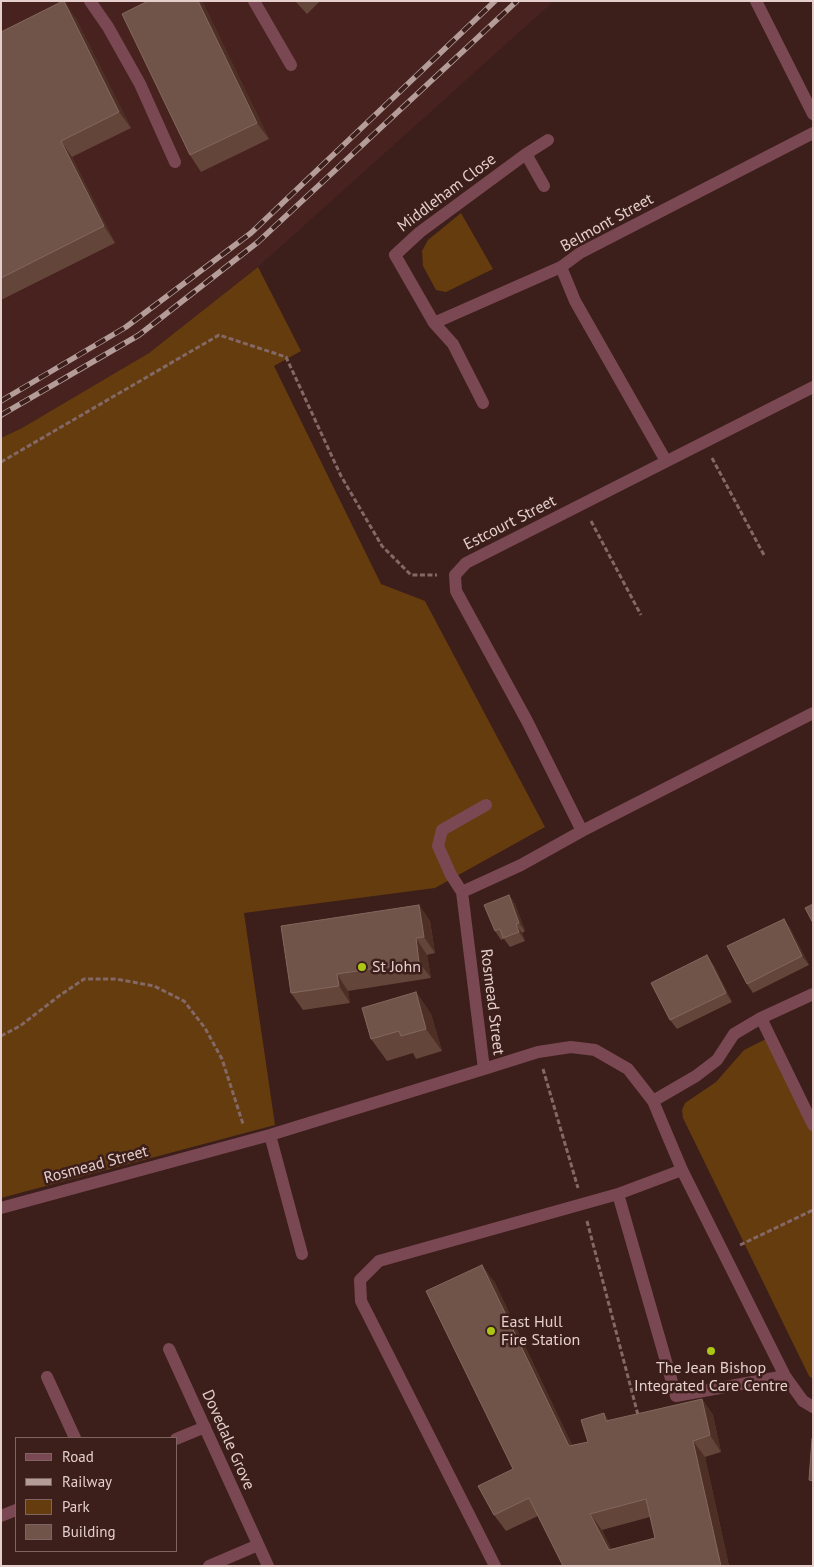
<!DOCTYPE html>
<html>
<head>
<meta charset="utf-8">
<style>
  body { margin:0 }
  #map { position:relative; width:814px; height:1567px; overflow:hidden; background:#3c1e1b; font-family:"PT Sans",sans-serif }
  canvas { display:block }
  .frame { position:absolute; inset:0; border:2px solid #e4cfcc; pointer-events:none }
  .legend { position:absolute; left:15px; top:1437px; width:162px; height:115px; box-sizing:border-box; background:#3c1e1b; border:1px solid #7f6562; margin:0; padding:6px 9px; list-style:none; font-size:15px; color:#e4cfcc }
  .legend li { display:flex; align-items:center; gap:10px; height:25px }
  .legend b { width:25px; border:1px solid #7f6562 }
</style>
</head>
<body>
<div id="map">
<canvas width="814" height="1567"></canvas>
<div class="frame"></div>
<ul class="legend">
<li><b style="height:6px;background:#7a4852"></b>Road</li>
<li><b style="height:6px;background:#b49c99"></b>Railway</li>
<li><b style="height:14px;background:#653c0e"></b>Park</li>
<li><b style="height:14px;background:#715449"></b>Building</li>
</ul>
</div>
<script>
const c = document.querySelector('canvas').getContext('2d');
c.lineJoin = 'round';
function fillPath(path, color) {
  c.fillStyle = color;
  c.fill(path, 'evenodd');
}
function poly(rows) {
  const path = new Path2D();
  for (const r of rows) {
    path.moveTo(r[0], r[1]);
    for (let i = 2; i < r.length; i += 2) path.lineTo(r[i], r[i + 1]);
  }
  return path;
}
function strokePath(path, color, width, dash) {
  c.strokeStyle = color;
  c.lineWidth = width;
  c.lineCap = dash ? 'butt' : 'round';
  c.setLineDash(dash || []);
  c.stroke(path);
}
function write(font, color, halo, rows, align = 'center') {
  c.font = font + ' "PT Sans",sans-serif';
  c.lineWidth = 5;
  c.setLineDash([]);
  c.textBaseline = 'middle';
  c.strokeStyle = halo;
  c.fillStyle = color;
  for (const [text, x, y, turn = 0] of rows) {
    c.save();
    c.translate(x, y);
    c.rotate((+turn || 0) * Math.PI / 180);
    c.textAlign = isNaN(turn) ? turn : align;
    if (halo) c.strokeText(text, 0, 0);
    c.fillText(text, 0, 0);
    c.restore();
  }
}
fillPath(poly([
  [1,1,554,1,258,267,149,353,22,428,1,438]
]), '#48221f');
fillPath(poly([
  [461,213,493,269,446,292,436,290,423,266,422,251,428,240],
  [258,267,301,351,274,366,381,584,425,601,545,827,435,888,244,913,275,1125,1,1198,1,438,22,428,149,353],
  [770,1037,813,1117,813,1379,809,1376,683,1118,682,1110,685,1103,716,1082,744,1050]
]), '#653c0e');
strokePath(poly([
  [712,458,765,557],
  [1,462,219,335,286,357,341,476,382,546,411,575,437,575],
  [591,521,641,615],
  [1,1036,20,1026,59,996,84,979,116,979,154,986,184,1001,205,1028,222,1059,243,1124],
  [543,1069,578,1188],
  [587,1221,638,1415],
  [740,1245,813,1210]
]), '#836865', 3, [5, 2.5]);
strokePath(poly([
  [90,1,108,27,140,84,175,162],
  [254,1,291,65],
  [756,1,813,114],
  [548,140,526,154,420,232,395,255,434,323,561,267],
  [526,154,544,186],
  [434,323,453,344,483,403],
  [666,461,575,301,561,267,580,253,813,133],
  [582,831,527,721,456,591,455,575,466,563,813,387],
  [462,892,451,875,438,846,442,830,486,805],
  [813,994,761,1018,734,1034,717,1060,696,1076,653,1101,682,1170,785,1376,803,1401,813,1407],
  [761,1018,813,1125],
  [484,1069,538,1052,571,1047,595,1050,628,1069,653,1101],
  [270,1135,302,1254],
  [682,1170,618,1194,676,1396,785,1376],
  [1,1208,270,1135,484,1069,462,892,521,865,582,831,813,713],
  [169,1349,268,1566],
  [47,1377,75,1438],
  [176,1439,205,1427],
  [1,1516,16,1510],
  [209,1566,258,1545],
  [495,1566,361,1301,360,1280,379,1261,618,1194]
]), '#7a4852', 12);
const rail = poly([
  [1,401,126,327,251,233,495,1],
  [1,415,139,335,258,242,517,1]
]);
strokePath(rail, '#b49c99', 5.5);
strokePath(rail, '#3c1e1b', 4, [11]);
fillPath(poly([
  [148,1,202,1,269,139,201,172,190,155],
  [295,1,320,1,307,14],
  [75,17,131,128,72,157,115,243,1,300,1,32],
  [509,895,515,904,525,931,522,933,525,941,510,947,504,939,501,940,495,931],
  [419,905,430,921,435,953,427,955,431,978,348,991,350,1003,303,1010,291,993],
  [784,919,790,928,809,965,753,993,747,984],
  [713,964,732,1002,677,1029,670,1020],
  [416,992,431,1014,442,1051,416,1059,413,1053,387,1061,371,1039],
  [494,1281,572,1445,588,1442,609,1421,702,1399,713,1415,721,1452,705,1457,729,1566,563,1566,538,1516,506,1531,494,1515,513,1469],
  [650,1517,655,1538,611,1549,602,1530]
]), '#634539');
fillPath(poly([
  [64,1,75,17,131,128,119,112],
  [198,1,202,1,269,139,257,123],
  [61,141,72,157,115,243,104,226],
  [509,895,515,904,525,931,519,923],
  [419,905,430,921,435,953,424,937],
  [784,919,790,928,809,965,802,956],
  [516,924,522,933,525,941,519,932],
  [416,938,427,955,431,978,419,962],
  [707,955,713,964,732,1002,726,993],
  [337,974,348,991,350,1003,339,986],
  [416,992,431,1014,442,1051,426,1029],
  [482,1265,494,1281,580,1462,569,1446],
  [702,1399,713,1415,721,1452,710,1435],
  [604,1413,615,1429,606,1421],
  [693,1441,705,1457,729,1566,721,1566],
  [590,1514,602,1530,620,1566,609,1550]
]), '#4d2f26');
const building = poly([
  [63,1,64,1,119,112,61,141,104,226,1,278,1,32,63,1],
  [148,1,198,1,257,123,190,155,122,14,148,1],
  [509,895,519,923,516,924,519,932,503,938,500,929,495,931,484,905,509,895],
  [813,904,813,923,805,908,813,904],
  [419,905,424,937,416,938,419,962,337,974,339,986,291,993,281,926,419,905],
  [784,919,802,956,747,984,727,946,784,919],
  [707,955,726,993,670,1020,651,983,707,955],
  [416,992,426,1029,401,1036,399,1031,371,1039,362,1008,416,992],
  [482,1265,569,1446,588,1442,581,1420,604,1413,606,1421,702,1399,710,1435,693,1441,721,1566,563,1566,529,1498,494,1515,478,1486,513,1469,426,1291,482,1265],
  [646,1499,655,1538,609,1550,590,1514,646,1499],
  [812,1439,813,1439,813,1481,809,1480,812,1439]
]);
fillPath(building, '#715449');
strokePath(building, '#83675d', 1);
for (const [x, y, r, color] of [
  [362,967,5,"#abc614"],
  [491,1331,5,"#abc614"],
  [711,1351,5,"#abc614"]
]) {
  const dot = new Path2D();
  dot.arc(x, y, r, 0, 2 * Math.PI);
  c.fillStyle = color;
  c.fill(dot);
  strokePath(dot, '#3c1e1b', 2);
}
write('16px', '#e4cfcc', '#3c1e1b', [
  ["Middleham Close",447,193,-37],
  ["Belmont Street",607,223,-29],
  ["Estcourt Street",510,523,-27],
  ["Rosmead Street",492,1002,83],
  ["Rosmead Street",96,1165,-15],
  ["Dovedale Grove",228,1440,66]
]);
write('16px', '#e4cfcc', '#3c1e1b', [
  ["St John",372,967],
  ["East Hull",501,1322],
  ["Fire Station",501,1340],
  ["The Jean Bishop",711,1368,"center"],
  ["Integrated Care Centre",711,1386,"center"]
], 'left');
</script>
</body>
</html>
